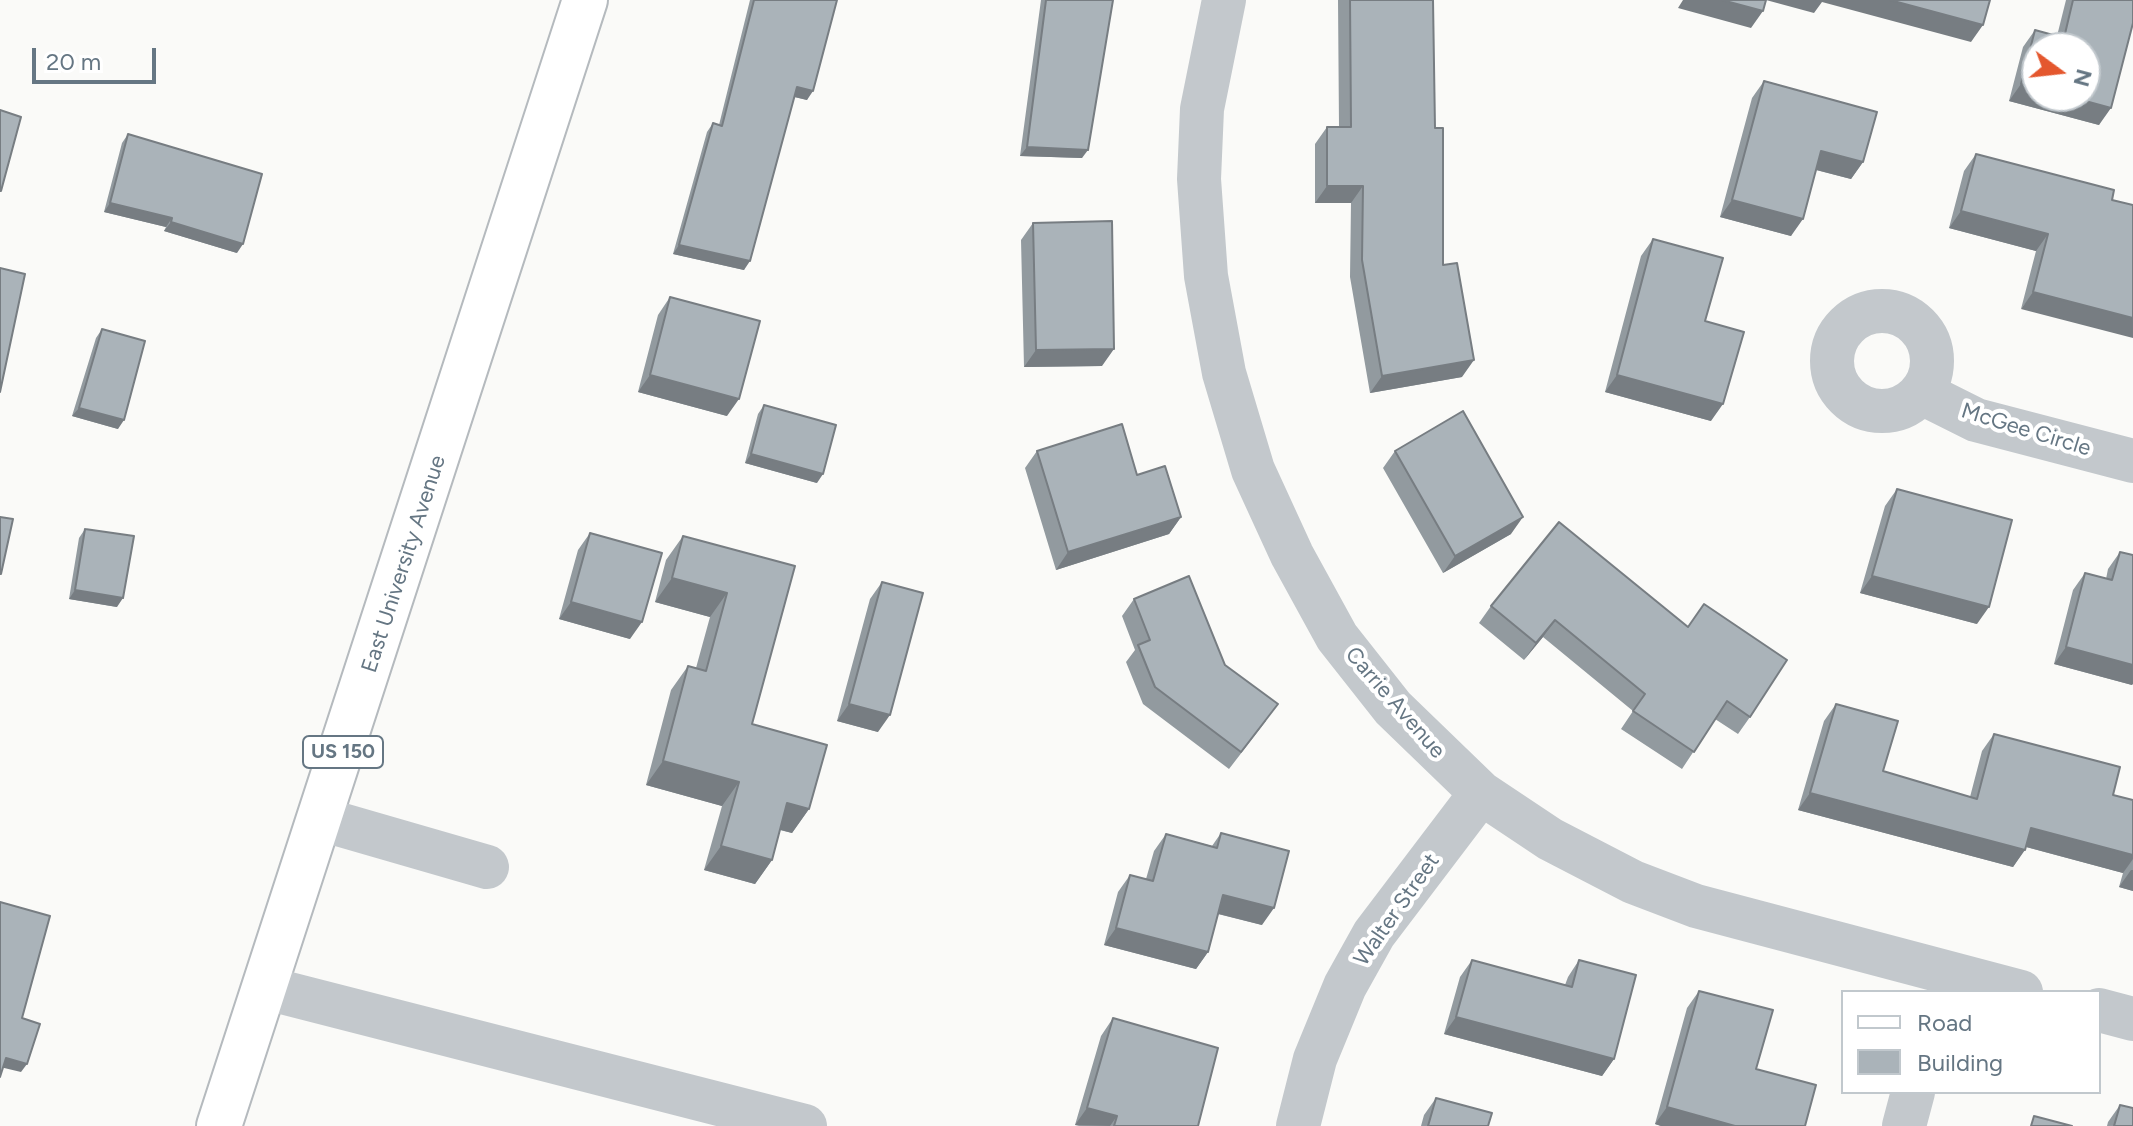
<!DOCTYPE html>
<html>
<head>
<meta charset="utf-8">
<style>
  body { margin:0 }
  #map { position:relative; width:2133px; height:1126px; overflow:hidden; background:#fafaf8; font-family:Figtree,sans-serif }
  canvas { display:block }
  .legend { position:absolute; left:1841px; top:990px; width:260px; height:104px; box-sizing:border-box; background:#fff; border:2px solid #c1c8cd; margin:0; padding:10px 14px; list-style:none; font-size:24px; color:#657683 }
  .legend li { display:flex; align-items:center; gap:16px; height:40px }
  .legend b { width:40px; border:2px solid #c1c8cd }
  .north { position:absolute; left:2021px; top:32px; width:80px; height:80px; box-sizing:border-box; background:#fff; border:2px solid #c1c8cd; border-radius:50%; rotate:105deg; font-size:22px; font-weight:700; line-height:32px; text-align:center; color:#657683 }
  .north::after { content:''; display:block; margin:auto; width:28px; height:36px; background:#e4572e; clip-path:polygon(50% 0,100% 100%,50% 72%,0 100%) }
  .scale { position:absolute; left:32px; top:48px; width:124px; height:36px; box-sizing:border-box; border:4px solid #657683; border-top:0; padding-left:10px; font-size:24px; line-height:28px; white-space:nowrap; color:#657683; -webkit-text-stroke:6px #fff; paint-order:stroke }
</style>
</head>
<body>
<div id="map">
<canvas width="2133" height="1126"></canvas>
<ul class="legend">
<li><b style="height:10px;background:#fff"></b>Road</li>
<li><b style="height:22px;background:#aab3b9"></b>Building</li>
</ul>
<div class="north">N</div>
<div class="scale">20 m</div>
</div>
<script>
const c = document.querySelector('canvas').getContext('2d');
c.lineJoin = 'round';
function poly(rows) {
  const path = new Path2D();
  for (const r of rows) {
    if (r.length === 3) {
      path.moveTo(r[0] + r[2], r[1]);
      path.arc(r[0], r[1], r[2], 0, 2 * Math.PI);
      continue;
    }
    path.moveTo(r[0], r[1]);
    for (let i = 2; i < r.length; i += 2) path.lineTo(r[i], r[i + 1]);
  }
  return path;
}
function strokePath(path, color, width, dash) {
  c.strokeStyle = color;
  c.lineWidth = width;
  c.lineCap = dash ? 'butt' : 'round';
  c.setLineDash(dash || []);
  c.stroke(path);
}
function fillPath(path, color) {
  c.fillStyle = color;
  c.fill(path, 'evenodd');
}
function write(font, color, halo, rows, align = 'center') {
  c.font = font + ' Figtree,sans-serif';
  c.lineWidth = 8;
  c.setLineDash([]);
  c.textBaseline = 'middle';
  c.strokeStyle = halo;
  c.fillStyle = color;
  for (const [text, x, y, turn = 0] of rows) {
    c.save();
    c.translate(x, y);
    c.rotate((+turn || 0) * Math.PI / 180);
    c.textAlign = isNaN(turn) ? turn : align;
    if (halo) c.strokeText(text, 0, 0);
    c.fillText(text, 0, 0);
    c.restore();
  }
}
const major = poly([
  [219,1126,585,0]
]);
strokePath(major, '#b5babe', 48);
strokePath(poly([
  [1224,0,1202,109,1199,179,1206,276,1224,373,1253,470,1292,555,1337,637,1393,708,1481,793,1550,839,1633,882,1696,906,2021,992],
  [1882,361,50],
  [1922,393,1976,420,2133,461],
  [321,819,487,867],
  [266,988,805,1126],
  [2099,1010,2133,1019],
  [1298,1126,1315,1059,1345,986,1374,934,1481,793],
  [1904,1126,1913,1092]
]), '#c3c8cc', 44);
strokePath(major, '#fff', 44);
fillPath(poly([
  [750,0,837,0,807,100,794,97,744,270,673,254,707,132,713,123,719,125],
  [1041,0,1113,0,1082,158,1020,156],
  [1338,0,1433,0,1435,128,1443,265,1462,377,1370,393,1350,277,1351,203,1315,203,1315,144,1327,127,1339,127],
  [2066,0,2133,0,2099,125,2009,101,2023,47,2035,30,2057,36],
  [1764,81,1863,162,1851,179,1816,170,1791,236,1720,217,1752,98],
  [128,134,237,253,164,231,166,227,104,212,122,143],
  [1976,154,2114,190,2021,309,2036,251,1949,228,1964,171],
  [1033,223,1102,366,1024,367,1021,240],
  [1653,239,1705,321,1711,421,1605,392,1641,256],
  [670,297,727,416,638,392,658,315],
  [102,329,118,429,72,416,96,338],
  [764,405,817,483,745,463,758,414],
  [1037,451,1137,475,1181,517,1169,534,1056,570,1025,468],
  [1395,451,1511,534,1443,573,1383,468],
  [1897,489,1977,624,1860,593,1885,506],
  [1559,522,1750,717,1738,734,1715,719,1682,769,1621,729,1633,711,1543,637,1524,660,1479,623,1491,606],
  [85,529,117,607,69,599,79,538],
  [590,533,630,639,559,619,578,550],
  [683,536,795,566,752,724,809,809,792,833,780,830,772,860,755,884,704,870,722,806,646,785,671,690,688,666,696,668,710,617,655,602,666,560],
  [2120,552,2133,555,2132,685,2054,664,2073,590,2085,573,2106,579,2108,569],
  [882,582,878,732,837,721,870,599],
  [1134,599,1225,665,1266,721,1229,769,1143,704,1126,662,1135,650,1122,616],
  [1836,704,1883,771,1970,797,1982,751,1994,734,2113,795,2133,800,2133,891,2119,887,2123,873,2026,847,2013,867,1798,810,1824,721],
  [1221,833,1262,925,1218,914,1208,952,1196,969,1104,945,1118,892,1130,875,1146,879,1154,851,1166,834,1212,846],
  [1472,960,1565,985,1568,977,1579,960,1614,1059,1602,1076,1444,1034,1460,977],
  [1699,991,1756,1069,1805,1126,1661,1126,1655,1124,1687,1008],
  [1113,1018,1198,1126,1079,1126,1075,1125,1101,1036],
  [1436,1098,1488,1126,1421,1126,1424,1115],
  [2120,1105,2133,1126,2107,1126,2108,1122]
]), '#929a9f');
fillPath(poly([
  [1683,0,1722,0,1763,11,1751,28,1678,8],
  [1766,0,1890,0,1983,25,1971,42,1822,2,1814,13],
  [2021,84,2037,88,2037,96,2067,96,2111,108,2099,125,2009,101],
  [797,87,813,91,807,100,791,96],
  [1027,147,1088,150,1082,158,1020,156],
  [1821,151,1863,162,1851,179,1809,168],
  [1327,186,1363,186,1351,203,1315,203],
  [1732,200,1803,219,1791,236,1720,217],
  [110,203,172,218,166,227,104,212],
  [1961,211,2048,234,2036,251,1949,228],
  [171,222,243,244,237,253,164,231],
  [679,245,750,261,744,270,673,254],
  [2033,292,2133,318,2133,338,2021,309],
  [1114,349,1102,366,1024,367,1036,350],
  [1474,360,1462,377,1370,393,1382,376],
  [650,375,739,399,727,416,638,392],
  [1617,375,1723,404,1711,421,1605,392],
  [79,408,124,420,118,429,72,416],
  [751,454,823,474,817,483,745,463],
  [1181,517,1169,534,1056,570,1068,552],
  [1523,517,1511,534,1443,573,1455,556],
  [1872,576,1989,607,1977,624,1860,593],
  [672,578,727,593,710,617,655,602],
  [75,590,123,598,117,607,69,599],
  [571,602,642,622,630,639,559,619],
  [1555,620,1543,637,1524,660,1536,643],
  [2066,647,2133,665,2133,684,2132,685,2054,664],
  [849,704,890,715,878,732,837,721],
  [663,761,739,782,722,806,646,785],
  [1810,793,2025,850,2013,867,1798,810],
  [787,803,809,809,792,833,770,827],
  [2031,828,2133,855,2133,859,2123,873,2019,845],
  [721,846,772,860,755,884,704,870],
  [2131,870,2133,870,2133,891,2119,887],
  [1223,895,1274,908,1262,925,1211,912],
  [1116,928,1208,952,1196,969,1104,945],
  [1456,1017,1614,1059,1602,1076,1444,1034],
  [6,1058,27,1064,21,1072,0,1067],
  [1667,1107,1735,1126,1661,1126,1655,1124],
  [1087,1108,1117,1116,1110,1126,1075,1125]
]), '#777d82');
const building = poly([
  [754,0,837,0,813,91,797,87,750,261,679,245,713,123,722,126,754,0],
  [1046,0,1113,0,1088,150,1027,147,1046,0],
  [1350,0,1433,0,1435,128,1443,128,1443,265,1457,263,1474,360,1382,376,1362,260,1363,186,1327,186,1327,127,1351,127,1350,0],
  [1722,0,1766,0,1763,11,1722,0],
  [1890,0,1990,0,1983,25,1890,0],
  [2073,0,2133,0,2133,23,2111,108,2067,96,2085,96,2085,48,2037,48,2037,88,2021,84,2035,30,2064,38,2073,0],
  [1764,81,1877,112,1863,162,1821,151,1803,219,1732,200,1764,81],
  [0,110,21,117,1,191,0,191,0,110],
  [128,134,262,174,243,244,171,222,172,218,110,203,128,134],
  [1976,154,2114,190,2112,200,2133,205,2133,318,2033,292,2048,234,1961,211,1976,154],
  [1112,221,1114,349,1036,350,1033,223,1112,221],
  [1653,239,1723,258,1705,321,1744,332,1723,404,1617,375,1653,239],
  [0,268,25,274,0,392,0,268],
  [670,297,760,321,739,399,650,375,670,297],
  [102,329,145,341,124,420,79,408,102,329],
  [764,405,836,425,823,474,751,454,764,405],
  [1463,411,1523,517,1455,556,1395,451,1463,411],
  [1122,424,1137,475,1165,466,1181,517,1068,552,1037,451,1122,424],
  [1897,489,2012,520,1989,607,1872,576,1897,489],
  [0,517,13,519,1,574,0,574,0,517],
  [1559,522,1688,627,1704,604,1787,660,1750,717,1727,701,1694,752,1633,711,1645,694,1555,620,1536,643,1491,606,1559,522],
  [85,529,134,536,123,598,75,590,85,529],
  [590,533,662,553,642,622,571,602,590,533],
  [683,536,795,566,752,724,827,745,809,809,787,803,772,860,721,846,739,782,663,761,688,666,706,671,727,593,672,578,683,536],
  [2120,552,2133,555,2133,665,2066,647,2085,573,2112,580,2120,552],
  [1189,576,1225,665,1278,704,1241,752,1155,687,1138,645,1150,640,1134,599,1189,576],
  [882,582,923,593,890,715,849,704,882,582],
  [1836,704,1898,721,1883,771,1977,799,1994,734,2120,767,2113,795,2133,800,2133,855,2031,828,2025,850,1810,793,1836,704],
  [1221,833,1289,851,1274,908,1223,895,1208,952,1116,928,1130,875,1153,881,1166,834,1217,848,1221,833],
  [0,902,50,916,22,1018,40,1024,27,1064,6,1058,0,1077,0,902],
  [1472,960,1572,987,1579,960,1636,975,1614,1059,1456,1017,1472,960],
  [1699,991,1773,1010,1756,1069,1816,1085,1805,1126,1735,1126,1667,1107,1699,991],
  [1113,1018,1218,1048,1198,1126,1114,1126,1117,1116,1087,1108,1113,1018],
  [1436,1098,1492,1113,1488,1126,1428,1126,1436,1098],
  [2120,1105,2133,1108,2133,1126,2114,1126,2120,1105],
  [2034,1116,2072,1126,2031,1126,2034,1116]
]);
fillPath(building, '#aab3b9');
strokePath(building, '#777d82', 2);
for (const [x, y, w] of [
  [343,752,80]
]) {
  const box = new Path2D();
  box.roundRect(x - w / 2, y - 16, w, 32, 6);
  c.fillStyle = '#fff';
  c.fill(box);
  strokePath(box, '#657683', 2);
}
write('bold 20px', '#657683', null, [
  ["US 150",343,752]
]);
write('22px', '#657683', '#fff', [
  ["McGee Circle",2026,430,17],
  ["East University Avenue",404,564,-72],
  ["Carrie Avenue",1395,703,49],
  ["Walter Street",1397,910,-55]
]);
</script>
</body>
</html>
